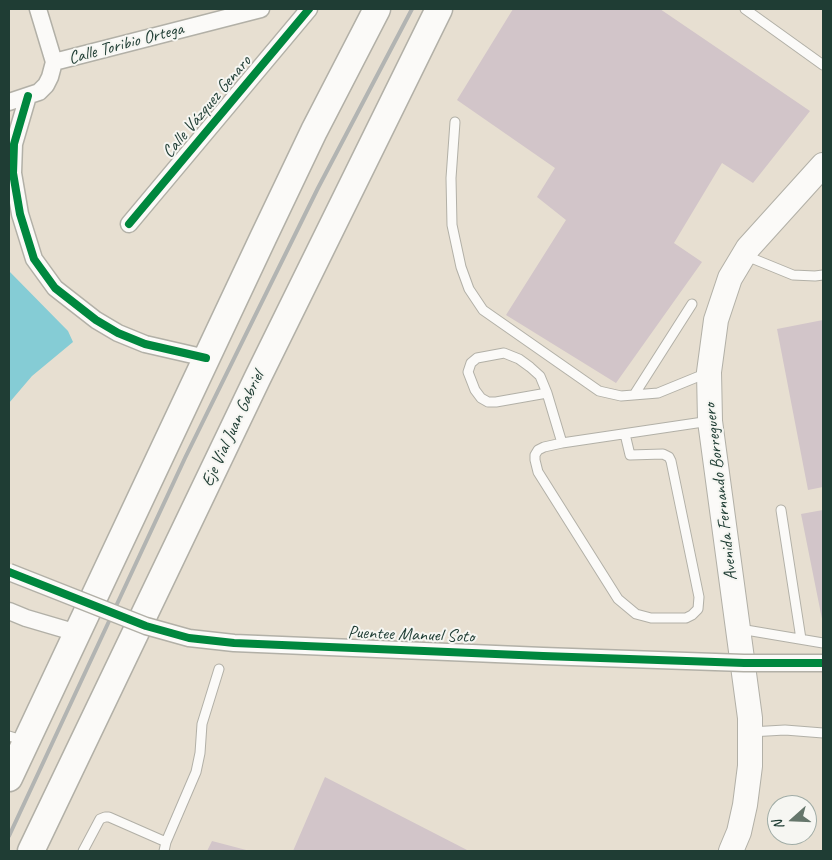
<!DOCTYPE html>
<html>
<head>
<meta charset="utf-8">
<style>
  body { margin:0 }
  #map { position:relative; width:832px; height:860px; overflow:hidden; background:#e7dfd1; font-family:Caveat,sans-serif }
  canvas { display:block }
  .frame { position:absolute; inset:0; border:10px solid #1f3d34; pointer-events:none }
  .north { position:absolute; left:767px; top:795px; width:50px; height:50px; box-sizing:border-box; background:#f6f6f2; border:1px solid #a0aca6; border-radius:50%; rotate:250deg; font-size:14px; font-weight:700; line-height:20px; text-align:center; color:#1f3d34 }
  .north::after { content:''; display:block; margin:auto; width:18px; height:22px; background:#65766b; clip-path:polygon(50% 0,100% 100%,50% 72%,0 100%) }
</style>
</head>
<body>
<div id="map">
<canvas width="832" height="860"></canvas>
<div class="frame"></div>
<div class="north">N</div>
</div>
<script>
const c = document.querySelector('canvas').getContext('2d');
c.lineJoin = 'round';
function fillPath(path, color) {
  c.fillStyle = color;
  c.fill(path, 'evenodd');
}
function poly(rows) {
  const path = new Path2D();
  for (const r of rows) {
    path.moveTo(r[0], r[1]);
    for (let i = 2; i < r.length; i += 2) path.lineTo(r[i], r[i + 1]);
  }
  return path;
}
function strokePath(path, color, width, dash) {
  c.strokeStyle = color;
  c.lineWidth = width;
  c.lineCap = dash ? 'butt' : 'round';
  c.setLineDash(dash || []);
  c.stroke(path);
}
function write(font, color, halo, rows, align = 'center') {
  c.font = font + ' Caveat,sans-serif';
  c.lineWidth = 4;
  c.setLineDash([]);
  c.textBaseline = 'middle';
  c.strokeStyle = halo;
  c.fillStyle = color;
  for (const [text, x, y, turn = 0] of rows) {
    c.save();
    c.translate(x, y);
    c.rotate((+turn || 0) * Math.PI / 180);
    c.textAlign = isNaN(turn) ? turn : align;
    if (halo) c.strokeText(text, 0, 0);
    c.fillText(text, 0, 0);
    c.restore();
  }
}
fillPath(poly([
  [9,271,68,331,73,342,32,376,9,403]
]), '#85ccd5');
fillPath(poly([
  [513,9,660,9,810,111,753,183,722,163,674,243,702,262,616,383,506,315,566,220,537,197,555,168,457,100],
  [823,320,823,487,808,490,777,329],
  [823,510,823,619,822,619,801,514],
  [325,777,469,851,293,851],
  [212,841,250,851,207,851]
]), '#d2c5c9');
const lane = poly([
  [745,9,823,65],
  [455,122,451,178,452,225,461,267,469,289,483,310,599,391,621,396,658,393,707,373],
  [744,255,793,275,815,276,823,275],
  [547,393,496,402,488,402,481,398,475,390,468,372,471,363,477,358,504,353,519,359,530,367,540,376,547,393,562,443],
  [634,395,692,304],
  [625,434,630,455,663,454,669,457,671,461,699,597,698,609,692,615,686,618,651,618,636,614,618,599,538,472,535,460,535,455,538,450,544,447,562,443,710,421],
  [781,510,801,639],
  [740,629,823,643],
  [750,732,785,730,823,733],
  [9,736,25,741],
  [83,851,100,819,105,817,109,817,166,842],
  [164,851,166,842,196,772,200,753,202,724,219,669]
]);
const street = poly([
  [38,9,54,62],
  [54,62,261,9],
  [28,96,14,144,13,173,20,214,34,259,55,288,96,320,118,333,145,344,206,358],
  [9,102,39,92,46,85,50,77,54,62],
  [129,224,309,9],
  [9,611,26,618,77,633]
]);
const secondary = poly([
  [731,851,739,832,745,805,750,766,750,718,710,421,709,372,716,320,730,278,748,248,823,165]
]);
const primary = poly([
  [9,778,263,238,314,131,377,9],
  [31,851,257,379,439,9]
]);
strokePath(lane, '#b2b0a7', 11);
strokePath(street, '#b2b0a7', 19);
strokePath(secondary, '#b2b0a7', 26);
strokePath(primary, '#b2b0a7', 29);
strokePath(lane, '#fbfaf8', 9);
strokePath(street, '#fbfaf8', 16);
strokePath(secondary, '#fbfaf8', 24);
strokePath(primary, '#fbfaf8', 26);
strokePath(poly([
  [9,836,185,458,318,188,412,9]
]), '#b2b4b2', 4);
const streetBridge = poly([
  [9,572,146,626,189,638,234,643,543,656,744,663,823,663]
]);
strokePath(streetBridge, '#b2b0a7', 19, []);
strokePath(streetBridge, '#fbfaf8', 16);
strokePath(poly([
  [28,96,14,144,13,173,20,214,34,259,55,288,96,320,118,333,145,344,206,358],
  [129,224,309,9],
  [9,572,146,626,189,638,234,643,543,656,744,663,823,663]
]), '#00873e', 8);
write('18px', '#1f3d34', '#f6f6f2', [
  ["Calle Toribio Ortega",126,44,-15],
  ["Calle Vázquez Genaro",207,107,-50],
  ["Eje Vial Juan Gabriel",233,429,-65],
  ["Avenida Fernando Borreguero",721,492,-97],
  ["Puentee Manuel Soto",411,635,2]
]);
</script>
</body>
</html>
